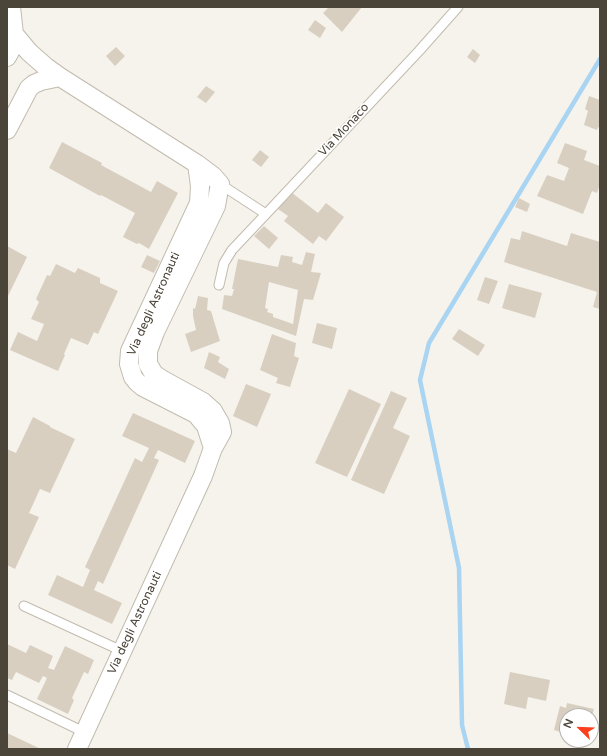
<!DOCTYPE html>
<html>
<head>
<meta charset="utf-8">
<style>
  body { margin:0 }
  #map { position:relative; width:607px; height:756px; overflow:hidden; background:#f6f3ec; font-family:"Varela Round",sans-serif }
  canvas { display:block }
  .frame { position:absolute; inset:0; border:8px solid #4b4439; pointer-events:none }
  .north { position:absolute; left:559px; top:708px; width:40px; height:40px; box-sizing:border-box; background:#fff; border:1px solid #b7b4b0; border-radius:50%; rotate:293deg; font-size:11px; font-weight:700; line-height:16px; text-align:center; color:#4b4439 }
  .north::after { content:''; display:block; margin:auto; width:14px; height:18px; background:#fc3f1d; clip-path:polygon(50% 0,100% 100%,50% 72%,0 100%) }
</style>
</head>
<body>
<div id="map">
<canvas width="607" height="756"></canvas>
<div class="frame"></div>
<div class="north">N</div>
</div>
<script>
const c = document.querySelector('canvas').getContext('2d');
c.lineJoin = 'round';
function poly(rows) {
  const path = new Path2D();
  for (const r of rows) {
    path.moveTo(r[0], r[1]);
    for (let i = 2; i < r.length; i += 2) path.lineTo(r[i], r[i + 1]);
  }
  return path;
}
function strokePath(path, color, width, dash) {
  c.strokeStyle = color;
  c.lineWidth = width;
  c.lineCap = dash ? 'butt' : 'round';
  c.setLineDash(dash || []);
  c.stroke(path);
}
function fillPath(path, color) {
  c.fillStyle = color;
  c.fill(path, 'evenodd');
}
function write(font, color, halo, rows, align = 'center') {
  c.font = font + ' "Varela Round",sans-serif';
  c.lineWidth = 3.5;
  c.setLineDash([]);
  c.textBaseline = 'middle';
  c.strokeStyle = halo;
  c.fillStyle = color;
  for (const [text, x, y, turn = 0] of rows) {
    c.save();
    c.translate(x, y);
    c.rotate((+turn || 0) * Math.PI / 180);
    c.textAlign = isNaN(turn) ? turn : align;
    if (halo) c.strokeText(text, 0, 0);
    c.fillText(text, 0, 0);
    c.restore();
  }
}
strokePath(poly([
  [468,749,462,725,459,568,420,380,429,343,600,59]
]), '#a9d4f2', 4.5);
fillPath(poly([
  [329,7,362,7,342,32,323,13],
  [315,20,326,28,320,38,308,30],
  [116,47,125,56,115,66,106,56],
  [473,49,480,55,475,63,467,57],
  [206,86,215,92,206,103,197,97],
  [589,96,600,100,600,128,598,127,597,130,584,125,588,111,585,109],
  [62,142,102,163,101,165,151,192,157,181,178,193,149,249,139,243,137,244,123,237,135,213,101,195,100,196,49,168],
  [565,143,587,151,584,160,600,166,600,184,597,193,592,191,583,214,537,196,547,175,564,181,569,168,557,163],
  [260,150,269,157,261,167,252,160],
  [291,192,318,213,326,203,344,217,326,241,319,236,313,244,284,221,288,216,278,209],
  [519,198,530,204,527,212,515,207],
  [264,226,278,238,269,249,254,236],
  [522,231,567,246,571,233,600,242,600,309,593,307,597,292,504,262,511,238,520,240],
  [7,246,27,257,7,298],
  [306,252,315,254,311,272,321,273,313,300,304,299,296,336,222,309,224,295,232,296,234,289,232,289,238,259,278,267,281,255,293,257,292,262,302,265],
  [269,282,298,290,293,324,273,317,273,314,267,312,268,309,265,308],
  [147,255,160,261,154,273,141,267],
  [56,264,75,273,78,268,100,278,100,283,118,291,98,334,94,332,88,345,71,338,64,354,65,355,58,371,10,350,18,332,37,341,44,324,31,319,39,302,36,299,47,275,50,276],
  [485,277,498,281,489,304,477,300],
  [509,284,542,293,535,318,502,308],
  [198,296,208,298,207,310,211,311,220,341,191,352,185,334,196,330,193,316,193,308,195,309],
  [317,323,337,328,332,349,312,343],
  [459,329,485,345,478,356,452,339],
  [272,334,296,343,294,356,299,358,290,387,276,383,278,378,260,370],
  [209,352,220,357,218,362,229,369,225,379,204,368],
  [246,384,271,394,257,427,233,416],
  [349,389,381,404,347,477,315,463],
  [391,391,407,398,393,428,410,436,384,494,351,480],
  [133,413,195,441,185,463,158,450,154,458,159,460,103,584,98,581,94,590,122,603,112,624,48,595,57,575,83,587,90,570,85,567,135,458,142,462,149,448,122,436],
  [33,417,50,426,50,427,75,439,50,493,40,489,29,513,39,517,15,569,7,565,7,449,16,453],
  [7,644,26,653,30,645,53,656,48,668,54,670,65,646,94,660,88,674,84,672,72,698,74,700,68,714,37,699,47,678,43,676,39,683,16,672,12,680,7,678],
  [510,672,550,680,546,701,528,697,526,709,504,704],
  [567,703,594,709,591,719,591,716,567,716,567,734,554,730,560,706,566,708],
  [7,733,41,749,7,749]
]), '#d8cfc1');
const lane = poly([
  [220,184,266,214,419,51,458,7],
  [219,285,224,263,232,250,266,214],
  [24,606,122,651],
  [7,695,84,732]
]);
const street = poly([
  [11,7,14,34,29,52,46,67,60,77,197,164,213,176,220,184,216,206,155,332,148,351,148,364,154,374,163,380,203,402,213,411,220,423,222,432,213,448,203,476,77,749],
  [7,57,13,46,14,34],
  [7,130,29,88,34,84,41,81,60,77],
  [197,164,200,186,199,203,130,351,129,364,133,377,137,382,143,387,196,414,206,426,213,448]
]);
strokePath(lane, '#c2bbae', 11);
strokePath(street, '#c2bbae', 20);
strokePath(lane, '#fff', 9);
strokePath(street, '#fff', 18);
write('12px', '#4b4439', '#fff', [
  ["Via Monaco",344,130,-47],
  ["Via degli Astronauti",154,304,-66],
  ["Via degli Astronauti",135,623,-65]
]);
</script>
</body>
</html>
